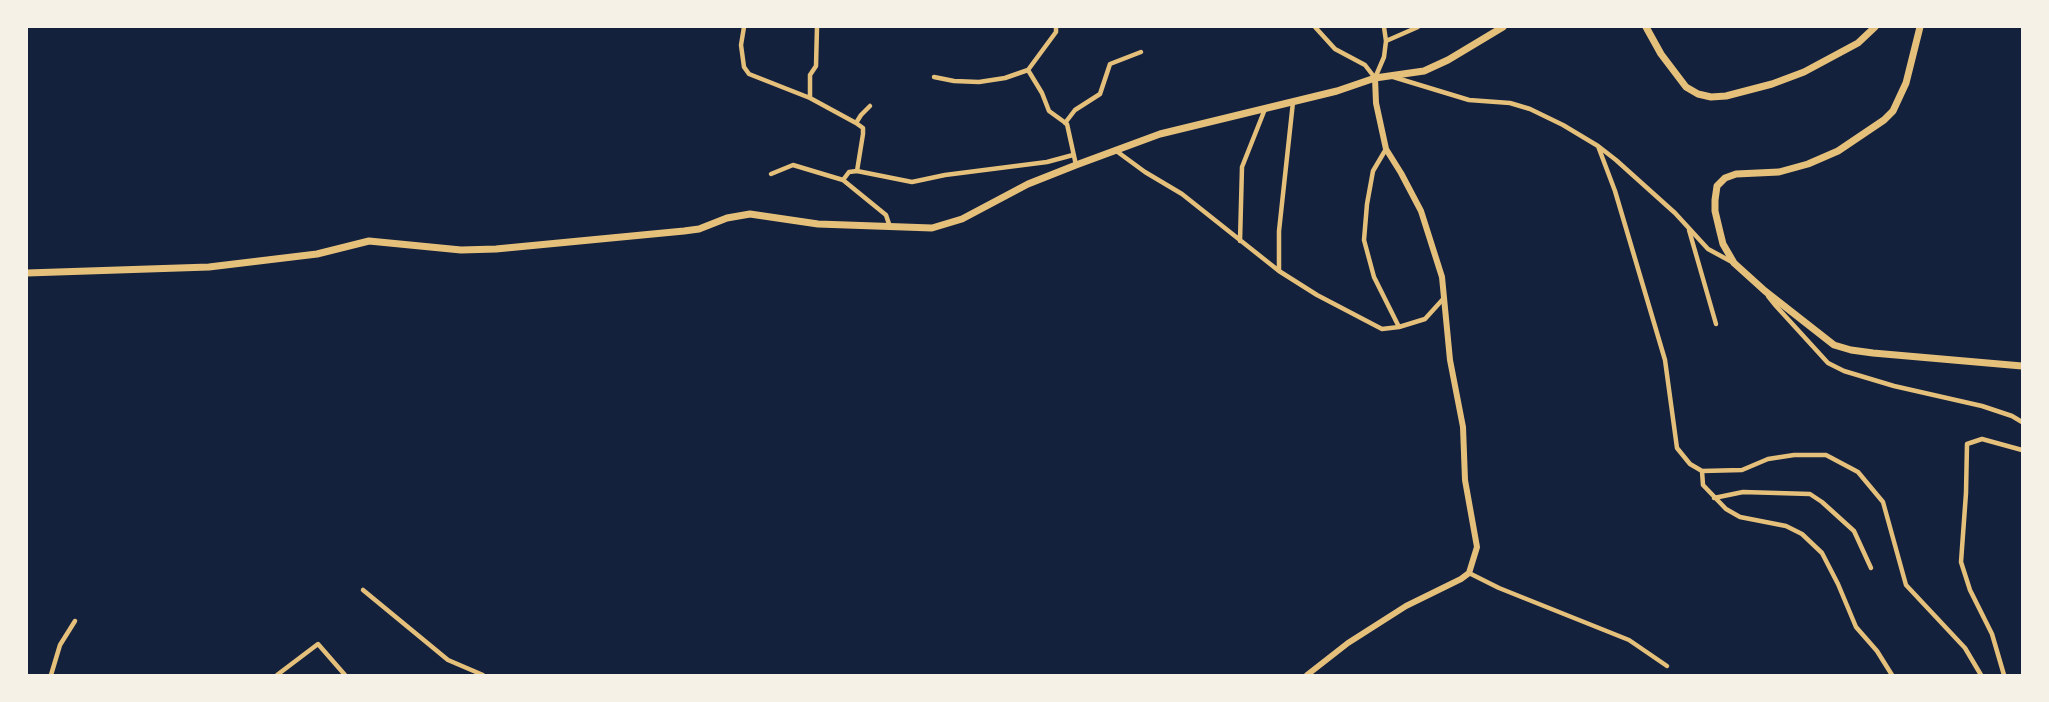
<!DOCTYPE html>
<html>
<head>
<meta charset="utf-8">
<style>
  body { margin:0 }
  #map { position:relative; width:2049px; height:702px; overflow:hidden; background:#14213d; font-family:Quicksand,sans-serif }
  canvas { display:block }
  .frame { position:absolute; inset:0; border:28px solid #f6f1e7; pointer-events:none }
</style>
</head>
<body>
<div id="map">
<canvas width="2049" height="702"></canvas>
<div class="frame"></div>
</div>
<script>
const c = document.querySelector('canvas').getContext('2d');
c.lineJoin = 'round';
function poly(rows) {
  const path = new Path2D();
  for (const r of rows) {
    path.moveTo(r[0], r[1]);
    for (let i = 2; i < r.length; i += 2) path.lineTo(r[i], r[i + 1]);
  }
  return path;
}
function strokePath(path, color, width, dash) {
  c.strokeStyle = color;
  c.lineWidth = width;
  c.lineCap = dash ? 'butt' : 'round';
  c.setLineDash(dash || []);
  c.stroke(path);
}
strokePath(poly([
  [744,27,741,45,744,67,749,74,810,98,856,123],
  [1315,27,1335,49,1365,65,1375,78,1384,57,1386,41,1384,27],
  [1386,41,1418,27],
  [1028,70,1042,93,1049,111,1067,124,1076,165],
  [1390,76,1469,100,1510,103,1530,109,1563,125,1598,146,1616,160,1675,213,1708,249,1732,262],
  [934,77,954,81,979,82,1005,78,1028,70,1056,32,1056,27],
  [810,98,810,75,816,66,817,27],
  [1065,123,1075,110,1100,94,1110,64,1141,52],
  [1598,146,1615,191,1665,360,1677,448,1690,464,1702,471,1703,485,1726,509,1740,517,1786,526,1802,534,1822,553,1838,584,1856,627,1877,651,1892,675],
  [1386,149,1373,171,1367,204,1364,240,1374,277,1399,327],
  [1115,150,1145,172,1182,194,1279,271,1317,295,1382,329,1399,327,1425,319,1444,298],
  [857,171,863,134,863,128,856,123,861,115,870,106],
  [771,174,793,165,843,180],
  [890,227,886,215,843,180,849,172,857,171,912,182,945,175,1047,162,1073,155],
  [1689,230,1716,324],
  [1240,241,1242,167,1265,109],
  [1279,271,1279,231,1293,102],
  [1768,296,1776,306,1828,363,1844,371,1894,386,1982,406,2012,416,2022,422],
  [1702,471,1742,470,1768,459,1794,455,1826,455,1858,472,1883,502,1906,585,1965,648,1981,675],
  [1714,498,1743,492,1810,494,1822,502,1854,531,1871,568],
  [1469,573,1499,588,1629,640,1667,666],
  [363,590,448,660,483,675],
  [51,675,60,645,75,621],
  [277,675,318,644,345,675],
  [2004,675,1992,634,1970,590,1961,562,1966,493,1967,444,1982,439,2022,450]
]), '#e5c07b', 4.5);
strokePath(poly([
  [1307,675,1348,643,1406,606,1461,579,1469,573,1477,547,1465,480,1463,427,1450,360,1442,277,1421,211,1401,173,1386,149,1376,103,1375,78]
]), '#e5c07b', 6);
strokePath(poly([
  [1646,27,1661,54,1686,87,1698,94,1711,97,1726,96,1772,84,1804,72,1858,43,1875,27],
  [1920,27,1906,83,1893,111,1884,120,1838,151,1808,164,1779,172,1736,174,1725,178,1717,186,1715,200,1715,211,1720,232,1723,244,1734,263,1765,291,1834,345,1851,350,1873,353,2022,366],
  [27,273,209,267,317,254,369,241,461,250,496,249,684,231,699,229,727,218,750,214,818,224,932,228,962,219,1028,184,1076,165,1160,134,1337,91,1375,78,1424,71,1448,60,1503,27]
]), '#e5c07b', 7);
</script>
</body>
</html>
